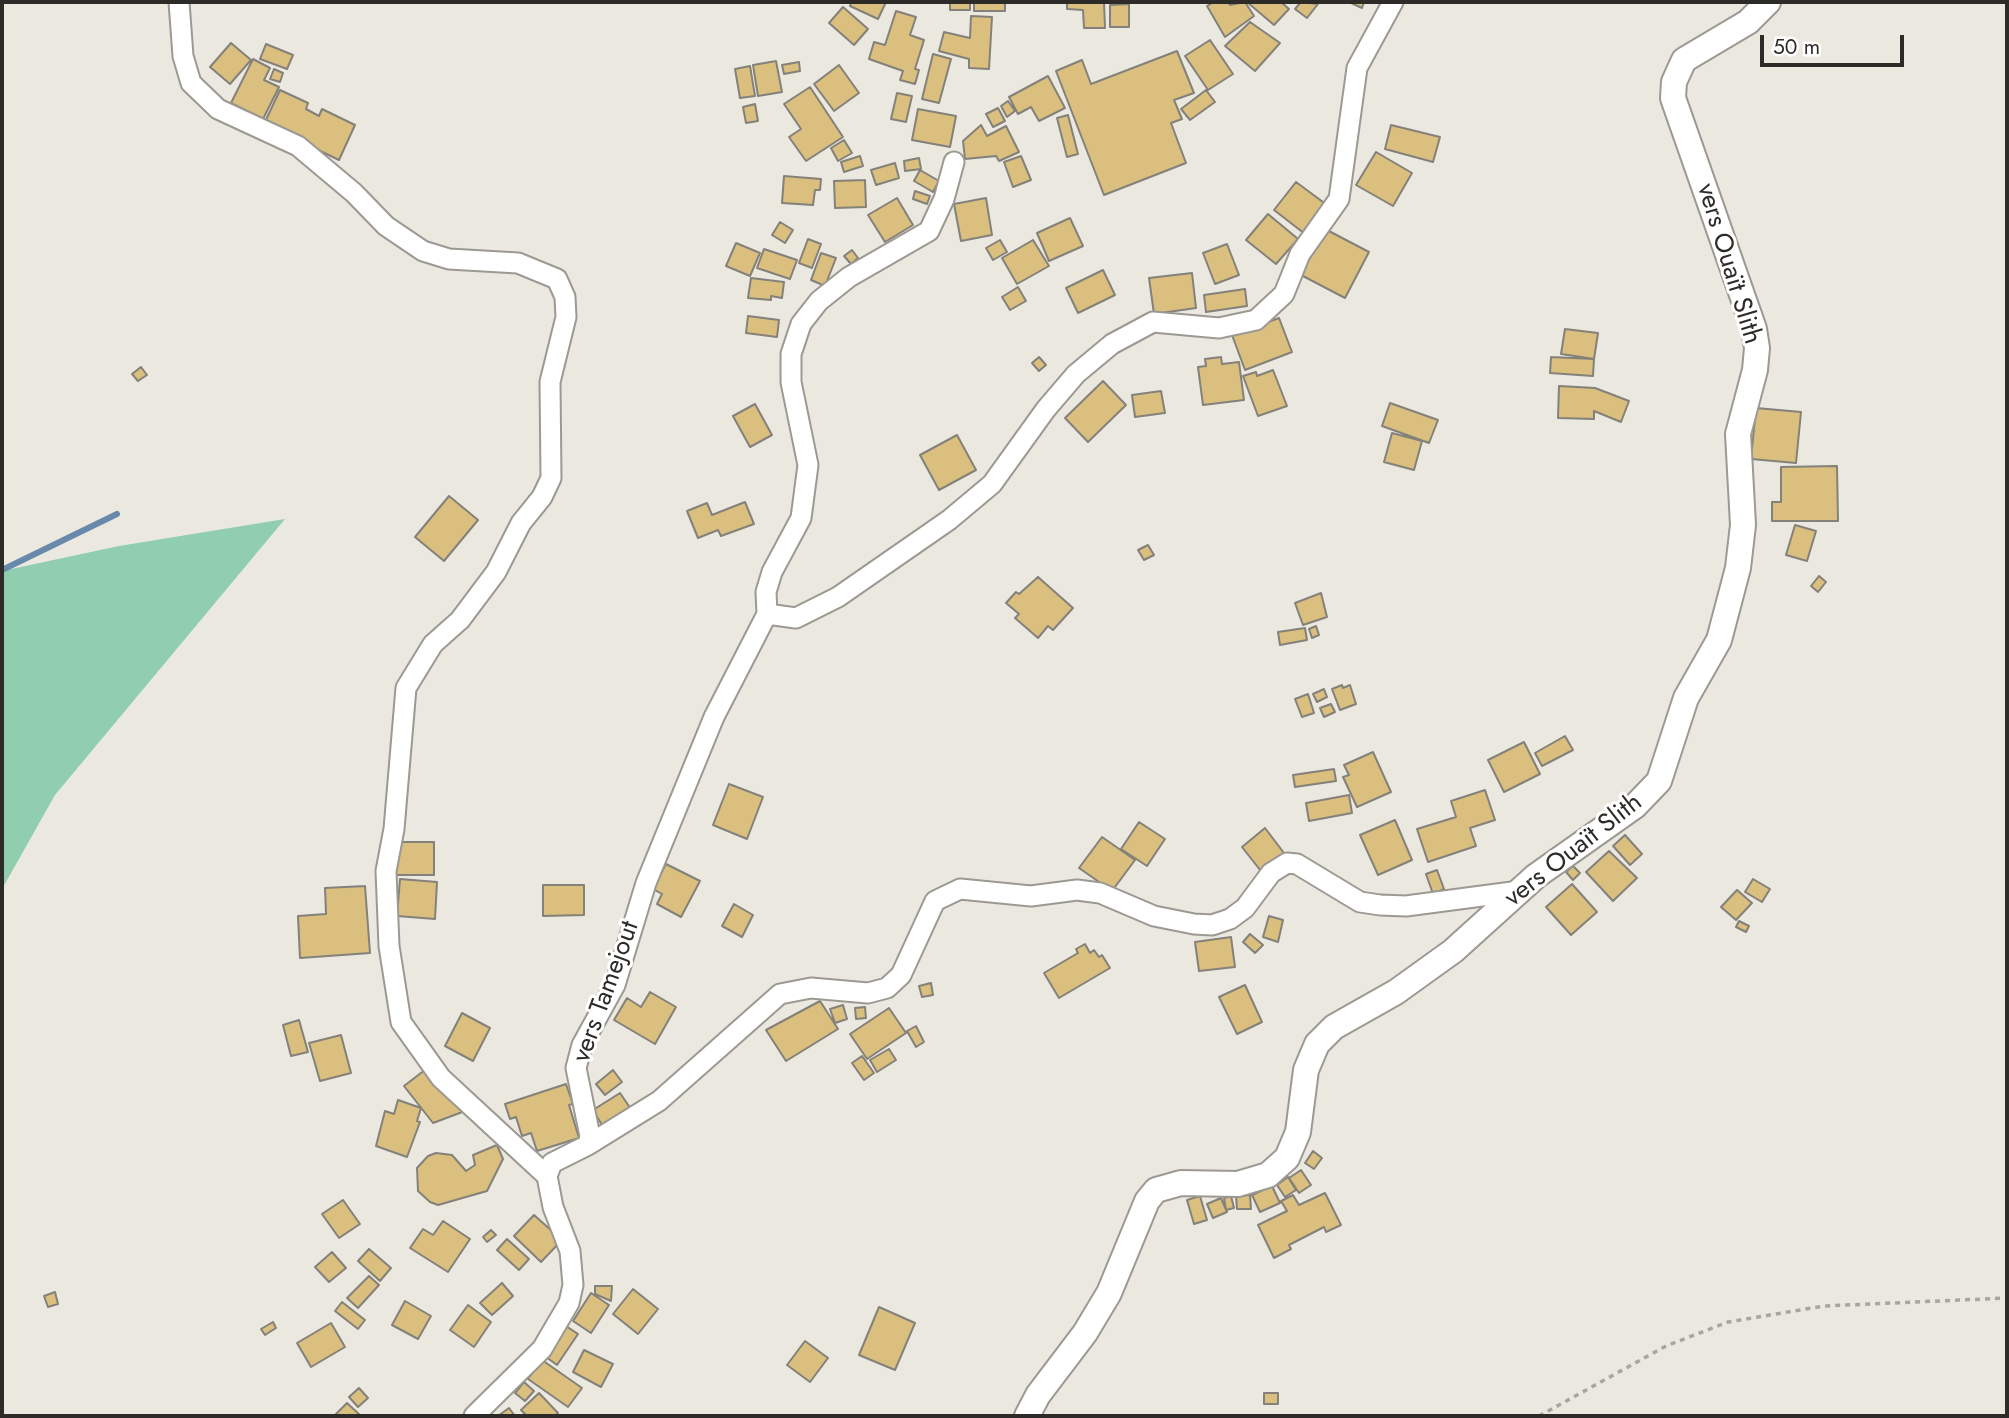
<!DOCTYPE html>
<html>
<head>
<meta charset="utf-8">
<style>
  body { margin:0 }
  #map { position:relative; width:2009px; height:1418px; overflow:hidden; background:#ebe8e0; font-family:Jost,sans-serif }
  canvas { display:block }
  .frame { position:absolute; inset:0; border:4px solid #2c2b28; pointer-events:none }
  .scale { position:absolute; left:1760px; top:35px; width:144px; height:32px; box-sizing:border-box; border:4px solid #2c2b28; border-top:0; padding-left:9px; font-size:21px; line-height:24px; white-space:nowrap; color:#2c2b28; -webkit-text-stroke:5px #fff; paint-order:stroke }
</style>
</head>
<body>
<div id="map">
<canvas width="2009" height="1418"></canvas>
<div class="frame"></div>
<div class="scale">50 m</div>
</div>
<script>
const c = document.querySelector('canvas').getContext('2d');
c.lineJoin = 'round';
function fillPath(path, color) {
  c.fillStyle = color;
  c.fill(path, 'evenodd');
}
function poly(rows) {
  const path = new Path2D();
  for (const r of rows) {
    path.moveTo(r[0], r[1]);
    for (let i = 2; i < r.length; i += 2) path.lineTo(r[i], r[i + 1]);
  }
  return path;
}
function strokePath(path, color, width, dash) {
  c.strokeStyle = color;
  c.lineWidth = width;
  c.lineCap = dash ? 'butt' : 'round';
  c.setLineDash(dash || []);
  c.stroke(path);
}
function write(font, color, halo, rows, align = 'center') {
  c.font = font + ' Jost,sans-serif';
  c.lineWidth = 6;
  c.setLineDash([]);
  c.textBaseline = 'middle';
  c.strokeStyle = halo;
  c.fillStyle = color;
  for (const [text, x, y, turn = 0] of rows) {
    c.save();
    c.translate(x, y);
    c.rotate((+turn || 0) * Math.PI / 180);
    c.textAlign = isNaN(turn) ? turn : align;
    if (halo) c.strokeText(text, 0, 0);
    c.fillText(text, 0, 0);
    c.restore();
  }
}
fillPath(poly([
  [285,519,55,795,2,889,2,571,119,546]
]), '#91ceb0');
strokePath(poly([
  [2,570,117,514]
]), '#6889aa', 6);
const building = poly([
  [851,2,886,2,878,19,850,6,851,2],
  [950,2,970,2,970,10,950,10,950,2],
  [974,2,1005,2,1005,11,974,11,974,2],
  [1067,2,1104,2,1105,28,1084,28,1083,10,1067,9,1067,2],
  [1214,2,1228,2,1230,5,1245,2,1254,16,1225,37,1207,6,1214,2],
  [1247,2,1281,2,1289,9,1274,25,1247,2],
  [1301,2,1318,4,1307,18,1295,9,1301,2],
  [1349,2,1364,2,1362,8,1349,2],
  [1129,4,1129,27,1110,27,1110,5,1129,4],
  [843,7,868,29,854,45,829,23,843,7],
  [896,11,916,17,910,35,924,40,915,69,919,70,915,84,900,80,903,71,869,59,874,42,885,45,896,11],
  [971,16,992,17,989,69,969,68,969,59,939,51,944,32,970,38,971,16],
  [1250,22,1280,43,1255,71,1225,46,1250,22],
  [1210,40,1233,74,1208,90,1185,56,1210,40],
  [231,43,251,60,230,84,210,67,231,43],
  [266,44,293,55,287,69,260,59,266,44],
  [1177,51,1194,93,1174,100,1182,119,1171,123,1186,163,1104,195,1056,71,1082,60,1091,84,1177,51],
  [933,54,951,59,939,103,922,99,933,54],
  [253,59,270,68,264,80,279,87,263,119,231,103,253,59],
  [776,61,782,92,758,96,753,65,776,61],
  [799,62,800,71,784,74,782,65,799,62],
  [839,65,859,93,834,111,814,84,839,65],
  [750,66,755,96,740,98,735,69,750,66],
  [274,69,283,73,280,82,270,79,274,69],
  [1048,76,1065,108,1039,121,1031,107,1018,114,1009,97,1048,76],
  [810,87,843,137,806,161,789,137,801,129,784,104,810,87],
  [280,90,308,103,306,109,319,116,322,109,355,125,339,160,264,124,280,90],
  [1206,90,1215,102,1190,120,1181,109,1206,90],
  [897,93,912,96,906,122,891,119,897,93],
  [1008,101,1015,111,1007,117,1001,106,1008,101],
  [755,104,758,121,746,123,743,107,755,104],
  [998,108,1005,121,993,127,986,114,998,108],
  [918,109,956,116,950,147,912,140,918,109],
  [1068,115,1078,154,1067,157,1057,118,1068,115],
  [981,125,987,136,1006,126,1019,152,999,161,996,156,965,159,963,141,981,125],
  [1391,125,1440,137,1433,162,1385,149,1391,125],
  [844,140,852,153,838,161,831,148,844,140],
  [1376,152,1412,173,1393,206,1356,185,1376,152],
  [860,156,863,166,844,172,841,162,860,156],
  [1021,156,1031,180,1013,187,1004,162,1021,156],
  [919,158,921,169,905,171,904,161,919,158],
  [895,163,899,178,876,185,871,170,895,163],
  [920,170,939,181,933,192,914,181,920,170],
  [784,176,821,179,820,190,815,190,813,205,782,203,784,176],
  [865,180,866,207,835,208,834,181,865,180],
  [1296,182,1327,205,1305,234,1274,210,1296,182],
  [915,191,930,196,927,204,913,199,915,191],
  [897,198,913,225,885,242,868,215,897,198],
  [986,198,992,235,961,241,954,204,986,198],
  [1268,214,1298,239,1276,264,1246,240,1268,214],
  [1070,218,1083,246,1049,261,1037,233,1070,218],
  [780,222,793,230,785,243,772,235,780,222],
  [1325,229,1369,252,1345,298,1301,275,1325,229],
  [808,239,821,244,812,268,799,263,808,239],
  [1000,240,1007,252,993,260,986,248,1000,240],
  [1033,240,1049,266,1017,284,1002,258,1033,240],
  [736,243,760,253,750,276,726,266,736,243],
  [1227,244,1239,275,1215,284,1203,253,1227,244],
  [764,249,797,260,790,279,757,268,764,249],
  [852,250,858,258,851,264,844,256,852,250],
  [821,253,836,258,825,286,811,280,821,253],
  [1103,270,1115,295,1078,313,1066,288,1103,270],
  [1192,273,1196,308,1154,314,1149,278,1192,273],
  [751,278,784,282,782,298,771,296,771,300,748,298,751,278],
  [1018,287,1026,301,1010,310,1002,297,1018,287],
  [1245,289,1247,306,1206,312,1204,295,1245,289],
  [748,316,779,320,777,337,746,333,748,316],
  [1279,318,1292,352,1245,370,1232,335,1279,318],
  [1565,329,1598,333,1594,359,1561,354,1565,329],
  [1039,357,1046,365,1039,371,1032,363,1039,357],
  [1221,357,1222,364,1239,362,1244,400,1203,405,1198,367,1206,366,1205,359,1221,357],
  [1551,357,1594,359,1593,376,1550,373,1551,357],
  [141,367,147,375,138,381,132,374,141,367],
  [1273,370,1287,406,1258,416,1243,376,1256,372,1257,376,1273,370],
  [1103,381,1126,405,1088,442,1065,418,1103,381],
  [1559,386,1595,388,1629,401,1621,422,1594,411,1594,419,1558,418,1559,386],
  [1161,391,1165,413,1135,417,1132,395,1161,391],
  [1390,403,1438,420,1429,443,1382,426,1390,403],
  [755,404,772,435,750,447,733,416,755,404],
  [1756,408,1801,412,1796,463,1751,459,1756,408],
  [1392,433,1422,441,1414,470,1384,462,1392,433],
  [957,435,976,470,939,490,920,455,957,435],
  [1837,466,1838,521,1772,521,1772,502,1781,502,1781,467,1837,466],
  [449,496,478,520,444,561,415,537,449,496],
  [745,502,754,524,721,536,718,530,698,538,687,511,707,503,712,515,745,502],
  [1795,525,1816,531,1807,561,1786,555,1795,525],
  [1148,545,1154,555,1144,560,1138,550,1148,545],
  [1819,576,1826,582,1818,592,1811,586,1819,576],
  [1038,577,1073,608,1053,630,1048,626,1038,638,1015,618,1019,614,1006,603,1016,592,1019,594,1038,577],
  [1321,593,1327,617,1303,625,1295,603,1321,593],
  [1316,626,1319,635,1312,638,1309,629,1316,626],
  [1305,628,1307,640,1280,645,1278,632,1305,628],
  [1342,685,1343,688,1350,685,1356,704,1340,710,1332,689,1342,685],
  [1324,689,1327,697,1317,702,1313,694,1324,689],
  [1308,694,1314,713,1302,717,1295,699,1308,694],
  [1331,704,1335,712,1324,717,1320,708,1331,704],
  [1565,736,1573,750,1542,766,1535,753,1565,736],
  [1524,742,1540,774,1504,792,1488,760,1524,742],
  [1373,752,1391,792,1357,807,1343,777,1349,775,1344,765,1373,752],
  [1334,769,1336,781,1295,787,1293,775,1334,769],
  [729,784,763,797,747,839,713,825,729,784],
  [1485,790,1495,820,1470,828,1476,846,1428,862,1417,829,1456,817,1451,801,1485,790],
  [1349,795,1352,813,1309,821,1306,803,1349,795],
  [1395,820,1412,860,1378,875,1360,835,1395,820],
  [1139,822,1165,839,1147,866,1121,849,1139,822],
  [1265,828,1287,857,1264,875,1242,847,1265,828],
  [1625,835,1642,854,1630,865,1613,846,1625,835],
  [1102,837,1135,860,1112,891,1079,868,1102,837],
  [392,842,434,842,434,875,392,875,392,842],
  [1609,851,1637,878,1613,901,1586,872,1609,851],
  [666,864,700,881,681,917,657,904,662,894,653,889,666,864],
  [1573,866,1580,873,1573,880,1566,872,1573,866],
  [1437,870,1444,889,1433,894,1426,874,1437,870],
  [400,879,437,882,435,919,397,916,400,879],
  [1753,879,1770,889,1762,902,1745,892,1753,879],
  [1572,884,1597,912,1571,935,1546,907,1572,884],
  [543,885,584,885,584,915,543,916,543,885],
  [365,886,370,953,300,958,298,916,326,914,325,888,365,886],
  [1737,890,1752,903,1736,920,1721,907,1737,890],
  [734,904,753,915,742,937,722,926,734,904],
  [1269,916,1283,920,1278,942,1263,937,1269,916],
  [1739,921,1749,926,1746,932,1736,927,1739,921],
  [1250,934,1263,945,1255,953,1243,942,1250,934],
  [1231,937,1235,967,1199,971,1195,942,1231,937],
  [1085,944,1090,953,1094,950,1099,957,1102,955,1110,968,1059,998,1044,973,1078,953,1076,949,1085,944],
  [931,983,933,995,922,997,919,986,931,983],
  [1245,985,1262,1022,1237,1034,1219,997,1245,985],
  [650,992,676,1007,655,1044,614,1020,627,998,641,1007,650,992],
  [820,1001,838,1029,786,1061,766,1030,820,1001],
  [843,1005,847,1019,835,1023,830,1009,843,1005],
  [865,1007,866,1018,856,1019,855,1008,865,1007],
  [889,1008,906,1033,867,1059,850,1034,889,1008],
  [462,1013,490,1028,473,1061,445,1046,462,1013],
  [299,1020,308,1052,291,1056,283,1025,299,1020],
  [916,1026,924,1042,916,1047,907,1031,916,1026],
  [341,1035,351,1073,320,1081,309,1043,341,1035],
  [889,1049,896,1060,877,1072,870,1060,889,1049],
  [862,1056,874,1073,864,1080,852,1063,862,1056],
  [430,1066,465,1111,433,1123,404,1086,430,1066],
  [613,1070,622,1082,605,1095,596,1084,613,1070],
  [566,1084,573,1104,569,1105,579,1138,537,1151,531,1133,522,1136,516,1117,510,1119,505,1104,566,1084],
  [620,1093,633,1112,605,1130,593,1110,620,1093],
  [398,1100,421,1108,417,1121,420,1122,407,1157,376,1146,385,1111,394,1114,398,1100],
  [497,1145,503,1159,487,1191,438,1205,430,1202,418,1191,417,1168,428,1156,436,1153,452,1155,466,1171,475,1165,473,1155,497,1145],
  [1313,1151,1322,1158,1314,1169,1305,1163,1313,1151],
  [1301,1170,1311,1185,1299,1193,1289,1178,1301,1170],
  [1288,1177,1296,1190,1285,1197,1277,1185,1288,1177],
  [1272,1186,1280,1203,1260,1212,1252,1195,1272,1186],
  [1325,1193,1341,1225,1326,1232,1324,1227,1289,1245,1291,1249,1274,1258,1258,1225,1287,1211,1281,1201,1293,1195,1299,1205,1325,1193],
  [1250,1195,1251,1209,1237,1209,1236,1196,1250,1195],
  [1200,1196,1207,1220,1194,1224,1187,1200,1200,1196],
  [1231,1196,1234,1208,1226,1210,1224,1198,1231,1196],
  [1221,1198,1227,1212,1213,1218,1207,1204,1221,1198],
  [343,1200,360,1224,339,1238,322,1214,343,1200],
  [534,1215,562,1240,541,1262,514,1236,534,1215],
  [443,1221,470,1239,448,1272,410,1248,423,1229,433,1235,443,1221],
  [491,1230,496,1235,487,1242,483,1237,491,1230],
  [507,1239,529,1259,519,1270,497,1250,507,1239],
  [369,1249,391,1268,380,1281,358,1261,369,1249],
  [332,1252,346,1268,329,1282,315,1267,332,1252],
  [369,1276,379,1285,358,1308,347,1298,369,1276],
  [502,1283,513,1296,492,1315,480,1303,502,1283],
  [595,1286,612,1286,611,1301,595,1294,595,1286],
  [633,1289,658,1309,638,1334,613,1314,633,1289],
  [55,1292,58,1304,48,1307,44,1296,55,1292],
  [591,1293,609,1305,591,1333,573,1321,591,1293],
  [405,1301,431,1316,418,1339,392,1325,405,1301],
  [342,1302,365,1320,358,1329,335,1311,342,1302],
  [468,1305,491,1322,474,1347,450,1330,468,1305],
  [879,1307,915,1323,895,1370,859,1355,879,1307],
  [273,1322,276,1328,265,1335,261,1329,273,1322],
  [331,1323,345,1347,311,1367,297,1343,331,1323],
  [566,1326,578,1334,557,1365,546,1357,566,1326],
  [805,1341,828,1358,810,1382,787,1365,805,1341],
  [584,1350,613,1364,601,1387,573,1372,584,1350],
  [542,1360,582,1388,568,1407,528,1379,542,1360],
  [524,1382,534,1391,525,1401,515,1393,524,1382],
  [359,1388,368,1398,358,1407,349,1397,359,1388],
  [539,1393,558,1413,555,1416,527,1416,521,1410,539,1393],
  [1264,1393,1278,1393,1278,1404,1264,1404,1264,1393],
  [347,1403,361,1416,334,1416,347,1403],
  [509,1408,515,1416,498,1416,509,1408]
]);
fillPath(building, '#dabf7f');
strokePath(building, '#84817a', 2);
const minor = poly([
  [179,2,183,56,191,83,218,109,298,146,354,193,386,226,423,251,449,259,518,263,557,279,565,297,566,317,550,382,551,478,542,497,521,523,496,572,460,620,433,644,406,688,394,829,386,871,389,946,401,1022,441,1078,547,1176],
  [767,614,796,618,838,597,949,520,992,484,1046,409,1076,374,1112,344,1153,322,1219,328,1256,320,1284,294,1300,254,1339,199,1357,68,1393,2],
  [767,614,766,592,772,572,801,518,808,465,791,382,791,354,801,324,819,301,849,277,929,231,944,199,954,162],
  [588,1145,659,1101,780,994,811,988,868,993,887,988,901,975,935,901,960,889,1031,896,1077,890,1100,893,1154,916,1194,924,1212,925,1230,919,1245,908,1271,873,1287,863,1297,864,1360,902,1380,905,1406,906,1520,891],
  [474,1416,542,1349,569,1303,573,1285,570,1251,553,1207,547,1176,552,1163,588,1145,590,1136,576,1068,582,1045,615,985,646,883,714,717,767,614]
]);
const tertiary = poly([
  [1027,1416,1038,1395,1085,1333,1109,1293,1147,1201,1156,1190,1181,1183,1238,1184,1268,1175,1287,1158,1298,1132,1306,1070,1317,1044,1334,1027,1396,992,1453,951,1536,876,1635,806,1659,781,1686,698,1719,640,1738,568,1743,525,1738,434,1755,370,1757,348,1754,329,1673,98,1674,82,1684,60,1748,22,1768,2]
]);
strokePath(minor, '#9c9992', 23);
strokePath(tertiary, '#9c9992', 28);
strokePath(poly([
  [1539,1416,1666,1346,1728,1322,1824,1306,2007,1298]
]), '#a8a6a0', 3.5, [5, 5]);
strokePath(minor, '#fff', 19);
strokePath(tertiary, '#fff', 24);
write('26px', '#2c2b28', '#fff', [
  ["vers Ouaït Slith",1728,264,73],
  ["vers Ouaït Slith",1574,851,-38],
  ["vers Tamejout",607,992,-70]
]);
</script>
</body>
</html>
